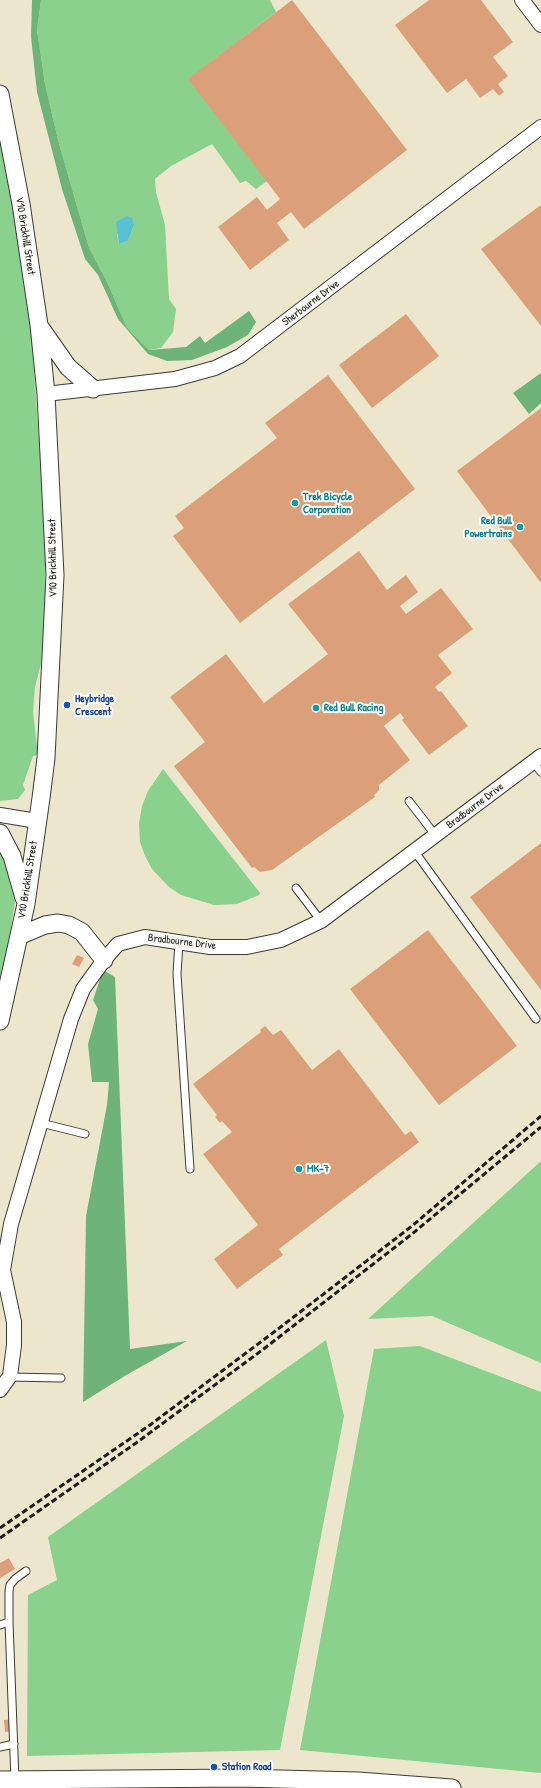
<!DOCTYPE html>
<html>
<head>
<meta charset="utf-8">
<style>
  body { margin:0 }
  canvas { display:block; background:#ece7cc }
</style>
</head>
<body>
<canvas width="541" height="1788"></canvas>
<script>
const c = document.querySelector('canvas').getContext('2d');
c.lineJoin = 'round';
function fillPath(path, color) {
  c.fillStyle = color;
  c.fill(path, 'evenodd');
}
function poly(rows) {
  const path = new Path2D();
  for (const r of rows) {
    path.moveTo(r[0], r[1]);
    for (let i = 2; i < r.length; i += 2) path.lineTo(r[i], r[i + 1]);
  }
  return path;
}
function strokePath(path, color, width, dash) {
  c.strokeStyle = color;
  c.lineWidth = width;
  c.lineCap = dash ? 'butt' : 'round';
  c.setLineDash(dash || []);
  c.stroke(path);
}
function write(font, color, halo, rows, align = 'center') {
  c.font = font + ' "Patrick Hand",sans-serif';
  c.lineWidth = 4;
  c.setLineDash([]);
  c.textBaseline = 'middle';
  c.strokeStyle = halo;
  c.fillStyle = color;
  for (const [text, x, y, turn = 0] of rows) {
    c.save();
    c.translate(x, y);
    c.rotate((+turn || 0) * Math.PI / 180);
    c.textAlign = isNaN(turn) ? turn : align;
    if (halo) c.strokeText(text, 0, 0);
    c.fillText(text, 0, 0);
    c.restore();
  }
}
fillPath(poly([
  [41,0,270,0,276,12,189,79,267,181,256,189,246,181,240,183,212,144,171,166,155,179,156,192,165,225,169,299,176,309,173,332,161,348,149,350,127,328,108,284,89,248,58,140,45,84,37,30],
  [134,225,128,241,119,244,117,234],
  [0,132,16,223,32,341,45,526,45,597,43,656,35,687,33,712,38,755,33,756,23,785,25,790,18,799,0,801],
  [163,769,260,893,259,895,237,904,214,905,181,895,169,887,152,869,145,856,140,842,139,824,142,806,148,791],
  [0,839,14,879,15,901,5,968,0,991],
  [541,1161,541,1363,432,1316,368,1319],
  [326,1340,344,1416,280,1750,27,1756,28,1595,57,1580,48,1537],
  [420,1346,541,1392,541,1773,300,1750,374,1349]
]), '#89d18c');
fillPath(poly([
  [32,0,41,0,37,30,45,84,58,140,89,248,108,284,127,328,149,350,186,347,200,336,205,343,249,311,256,322,248,335,227,347,192,360,167,361,148,354,118,319,98,275,85,259,62,189,37,92,31,37],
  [541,373,541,403,529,414,513,393],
  [103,970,115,977,130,1349,187,1341,128,1374,83,1402,86,1216,107,1105,109,1082,92,1082,88,1044,98,1009,93,1000]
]), '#6eb378');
fillPath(poly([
  [127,216,132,218,134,225,128,241,119,244,116,222]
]), '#59c1d6');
fillPath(poly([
  [292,0,407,150,304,229,291,212,277,223,289,240,250,270,218,227,257,197,267,210,280,199,188,79],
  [429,0,481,0,513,42,493,57,508,76,498,84,504,92,499,96,493,89,480,98,466,79,447,93,395,25],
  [541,205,541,326,481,249],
  [406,314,439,356,372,408,339,365],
  [328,375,415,489,240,623,173,536,184,528,175,516,277,438,265,423],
  [541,408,541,583,457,471],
  [359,551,387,590,406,575,418,592,400,606,406,614,441,588,473,629,438,655,452,673,435,687,439,692,441,691,468,726,429,755,402,720,404,718,400,713,384,726,410,760,379,785,379,790,374,795,375,797,272,870,260,872,254,867,252,868,174,766,205,742,170,697,226,654,264,703,328,654,288,604],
  [541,843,541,990,470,897],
  [428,930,517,1046,439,1105,350,989],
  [77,955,84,958,79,967,72,964],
  [265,1026,273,1035,281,1030,312,1070,339,1049,405,1135,411,1131,419,1142,279,1249,283,1255,237,1289,214,1259,258,1225,203,1154,232,1132,222,1121,220,1123,215,1117,217,1115,193,1084,261,1032,260,1030],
  [9,1558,15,1569,0,1578,0,1563],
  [16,1719,17,1731,5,1732,4,1720]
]), '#dba079');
const service = poly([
  [533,762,541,772],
  [409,801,436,836],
  [415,852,536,1019],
  [296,888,321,921],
  [179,942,177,974,190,1169],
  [41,1123,85,1134],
  [9,1377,61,1378],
  [9,1622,15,1780],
  [0,1625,9,1622,9,1591,10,1585,15,1579,26,1571],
  [0,1747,14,1744]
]);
const minor = poly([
  [522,0,541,25],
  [46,394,175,379,215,368,240,356,541,127],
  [0,815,37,821],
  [0,1390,10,1376,14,1345,14,1322,3,1270,11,1224,71,1019,83,989,104,960,118,944,145,937,210,947,247,947,281,940,321,921,541,756]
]);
const tertiary = poly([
  [0,94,21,204,39,325,46,394,55,575,46,758,41,798,26,904,0,1021],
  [40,327,68,367,93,389],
  [0,833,12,856,24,898],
  [19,936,45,925,58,923,69,925,82,932,104,960],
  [0,1780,241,1778,358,1781,452,1788]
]);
strokePath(service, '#3b3a36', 9);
strokePath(minor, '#3b3a36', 16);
strokePath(tertiary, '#3b3a36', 19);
strokePath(service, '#fff', 7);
strokePath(minor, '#fff', 14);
strokePath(tertiary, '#fff', 17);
strokePath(poly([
  [0,1528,150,1425,282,1326,412,1226,541,1116],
  [0,1538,136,1443,261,1351,412,1234,541,1127]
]), '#1c1c1c', 3, [6, 3]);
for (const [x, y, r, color] of [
  [295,503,4,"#0f9aa8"],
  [520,527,4,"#0f9aa8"],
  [67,705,4,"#1a4fb4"],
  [316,708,4,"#0f9aa8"],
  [299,1169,4,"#0f9aa8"],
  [214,1767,4,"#1a4fb4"]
]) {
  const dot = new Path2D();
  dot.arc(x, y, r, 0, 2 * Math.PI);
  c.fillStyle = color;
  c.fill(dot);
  strokePath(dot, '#fdfcf7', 1.5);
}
write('11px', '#1c1c1c', '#fdfcf7', [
  ["V10 Brickhill Street",25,236,81],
  ["Sherbourne Drive",311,303,-37],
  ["V10 Brickhill Street",53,558,-91],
  ["Bradbourne Drive",475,806,-37],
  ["V10 Brickhill Street",28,880,-81],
  ["Bradbourne Drive",182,942,7]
]);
write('bold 11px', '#0d838f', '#fdfcf7', [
  ["Trek Bicycle",303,497],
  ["Corporation",303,510],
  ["Red Bull",512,521,"right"],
  ["Powertrains",512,534,"right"],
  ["Red Bull Racing",324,708],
  ["MK-7",307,1169]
], 'left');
write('bold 11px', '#164399', '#fdfcf7', [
  ["Heybridge",75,699],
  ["Crescent",75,712],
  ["Station Road",222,1767]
], 'left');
</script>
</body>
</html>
